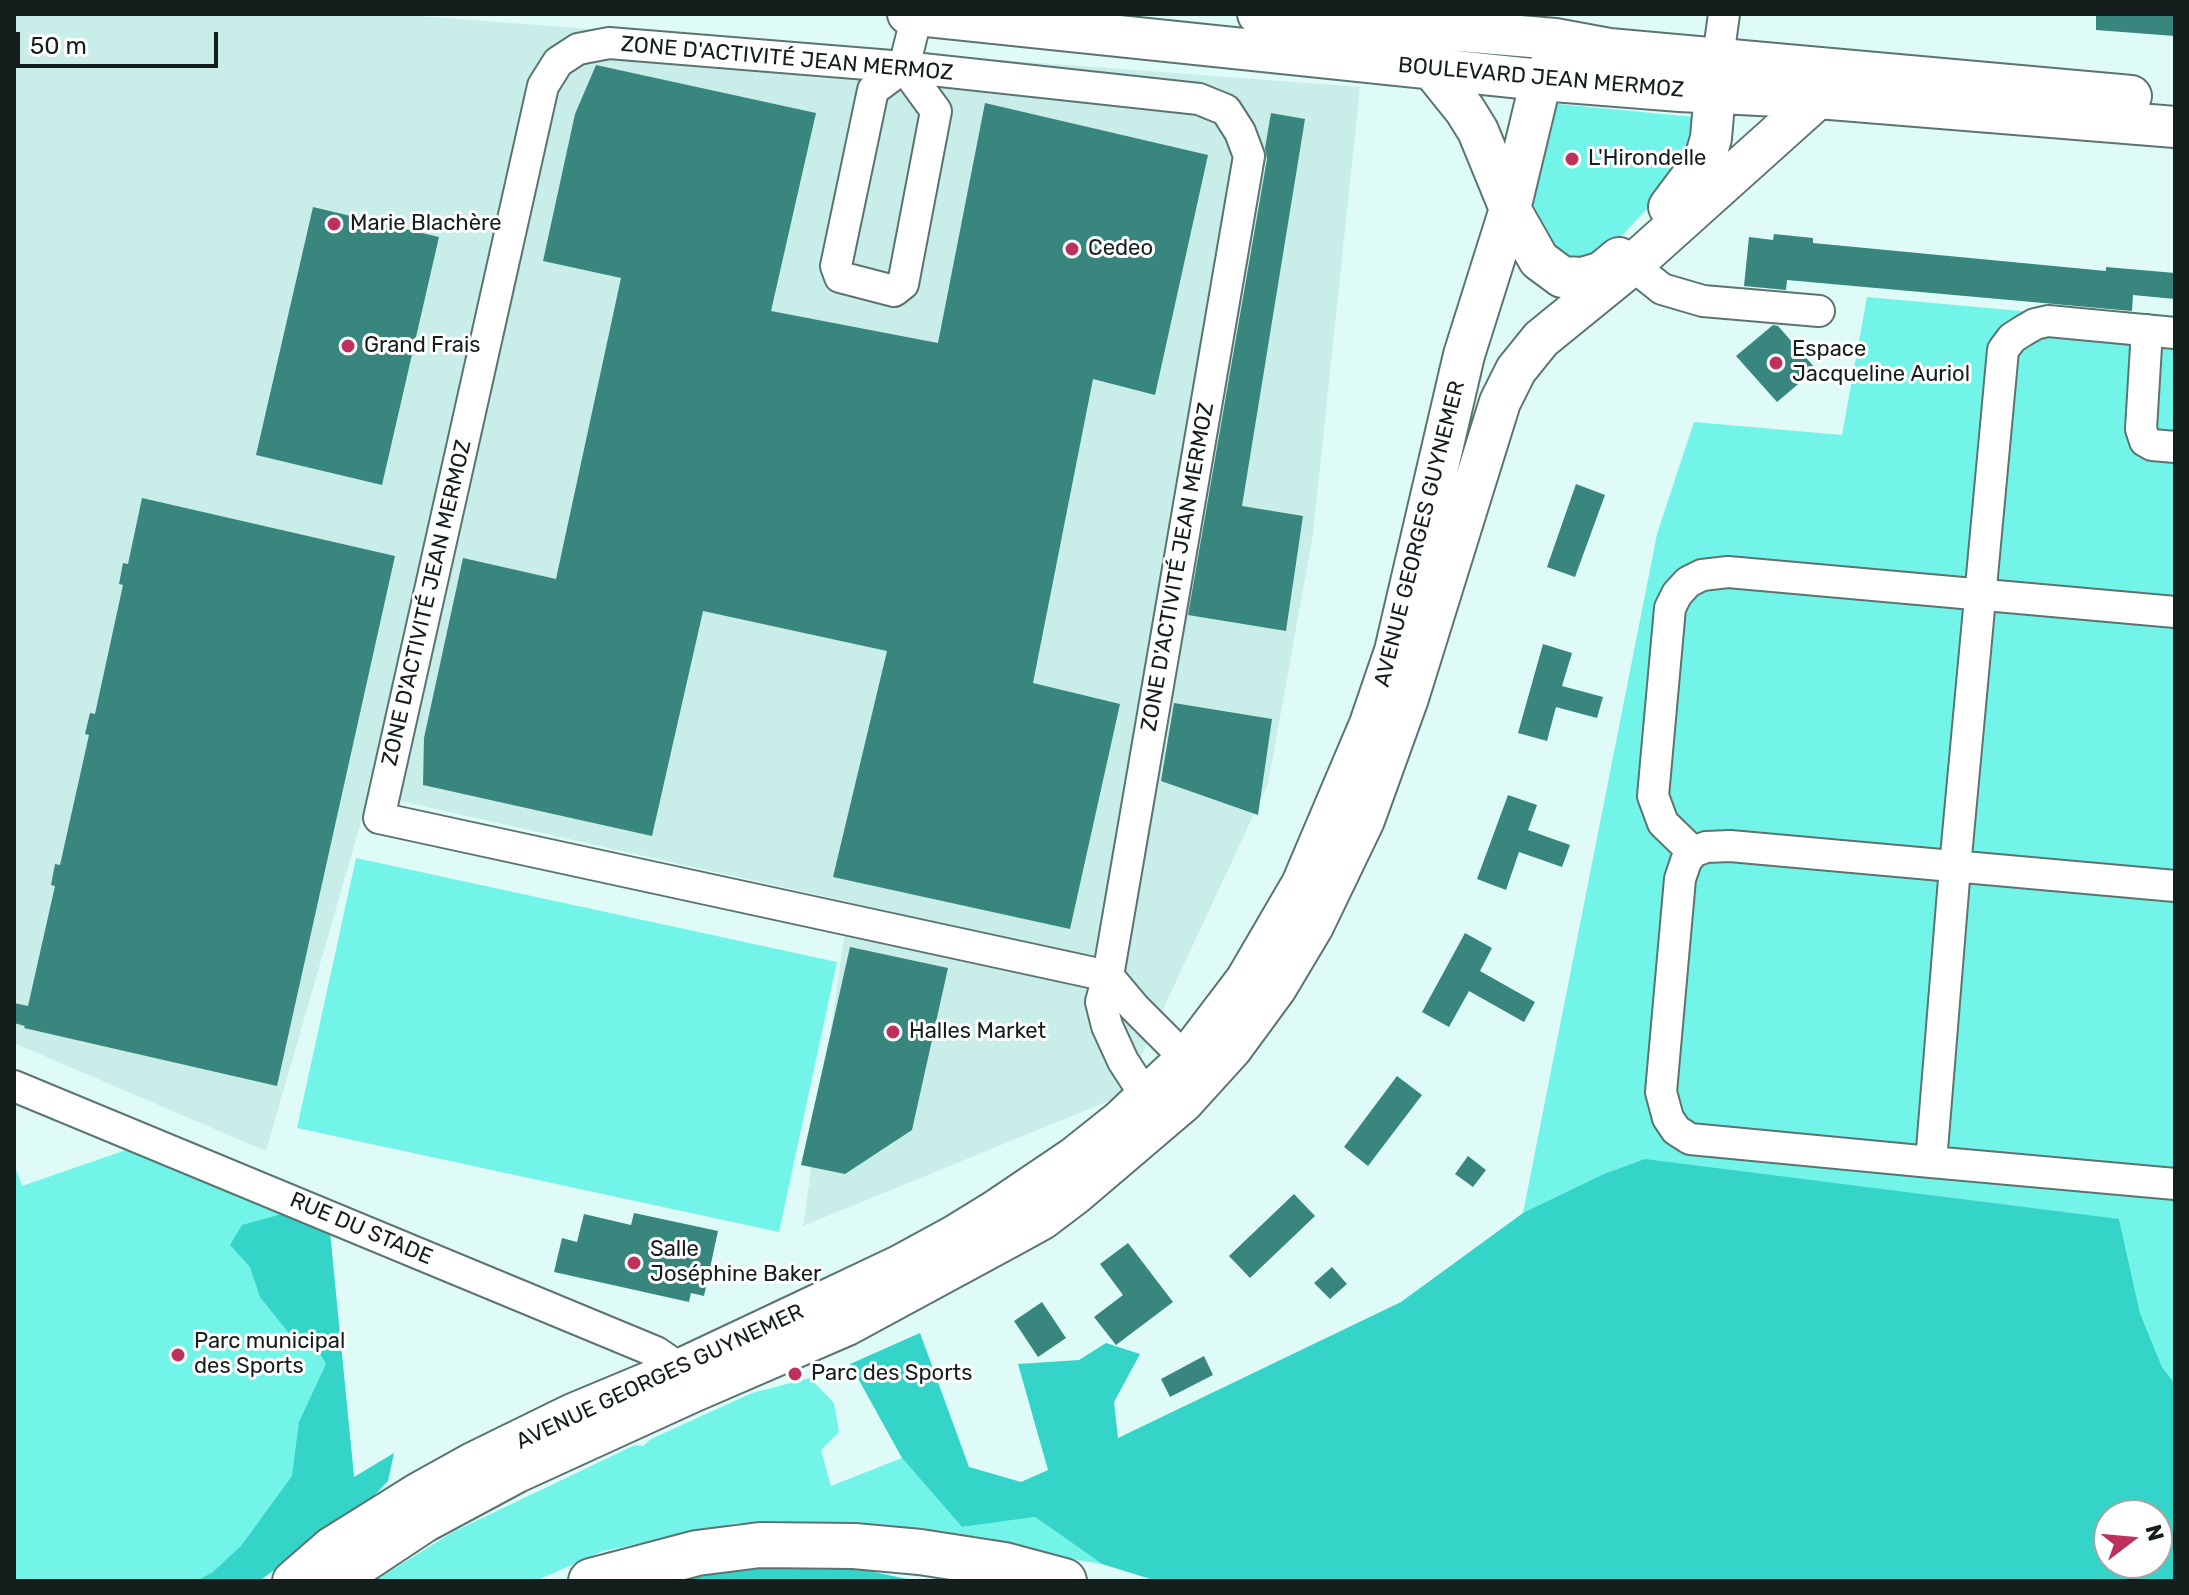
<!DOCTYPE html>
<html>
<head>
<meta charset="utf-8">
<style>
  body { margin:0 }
  #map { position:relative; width:2189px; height:1595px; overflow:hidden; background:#dffbf8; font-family:Rubik,sans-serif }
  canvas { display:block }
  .frame { position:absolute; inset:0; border:16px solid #141e1c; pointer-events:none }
  .north { position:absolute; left:2093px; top:1499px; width:80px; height:80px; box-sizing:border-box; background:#fff; border:2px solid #a1a5a4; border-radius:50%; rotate:74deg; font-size:22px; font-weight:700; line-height:32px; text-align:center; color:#141e1c }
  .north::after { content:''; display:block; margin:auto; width:28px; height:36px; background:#bf315d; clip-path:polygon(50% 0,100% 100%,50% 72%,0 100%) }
  .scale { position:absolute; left:16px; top:32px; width:202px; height:36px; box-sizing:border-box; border:4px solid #141e1c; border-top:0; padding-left:10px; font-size:24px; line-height:28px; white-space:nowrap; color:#141e1c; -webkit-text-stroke:6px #fff; paint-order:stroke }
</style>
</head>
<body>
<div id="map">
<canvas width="2189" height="1595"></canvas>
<div class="frame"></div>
<div class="north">N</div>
<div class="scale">50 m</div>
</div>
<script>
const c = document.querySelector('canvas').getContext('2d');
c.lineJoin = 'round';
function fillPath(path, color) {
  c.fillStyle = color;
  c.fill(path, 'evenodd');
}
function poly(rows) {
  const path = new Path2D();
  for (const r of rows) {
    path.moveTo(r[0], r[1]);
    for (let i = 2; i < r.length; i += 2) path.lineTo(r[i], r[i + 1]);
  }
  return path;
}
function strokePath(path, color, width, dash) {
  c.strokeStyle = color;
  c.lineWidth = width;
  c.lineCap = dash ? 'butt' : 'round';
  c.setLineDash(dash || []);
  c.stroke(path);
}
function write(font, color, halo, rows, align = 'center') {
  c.font = font + ' Rubik,sans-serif';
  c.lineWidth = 6;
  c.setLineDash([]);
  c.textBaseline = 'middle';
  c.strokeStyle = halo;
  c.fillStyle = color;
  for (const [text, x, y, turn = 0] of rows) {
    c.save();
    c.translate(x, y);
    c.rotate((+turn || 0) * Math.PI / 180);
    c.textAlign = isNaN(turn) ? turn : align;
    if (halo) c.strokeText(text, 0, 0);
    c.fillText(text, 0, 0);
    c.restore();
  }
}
fillPath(poly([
  [14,14,392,14,1360,87,1313,534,1268,784,1123,1095,803,1226,849,902,369,794,266,1151,14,1043]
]), '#c9ede9');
fillPath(poly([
  [1558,104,1694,117,1690,162,1605,254,1582,265,1564,260,1535,230,1528,188,1546,115],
  [1867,297,2175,325,2175,1384,2162,1367,2140,1313,2119,1219,1523,1213,1657,534,1694,422,1842,435],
  [356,858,837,962,779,1232,297,1128],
  [126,1150,330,1233,354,1478,222,1581,14,1581,14,1164,22,1186],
  [810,1378,834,1403,839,1432,821,1450,831,1486,902,1458,962,1527,1035,1517,1102,1564,944,1538,810,1523,737,1523,603,1551,535,1581,374,1581,453,1532,635,1445,643,1446,651,1439,752,1393]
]), '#73f4e8');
fillPath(poly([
  [1645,1159,2119,1219,2140,1313,2162,1367,2175,1384,2175,1581,1157,1581,1102,1564,1035,1517,962,1527,902,1458,850,1364,920,1333,969,1467,1021,1482,1048,1470,1018,1364,1079,1360,1106,1343,1140,1354,1114,1402,1118,1438,1401,1302,1523,1213,1604,1174],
  [2109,1515,2157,1515,2157,1563,2109,1563],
  [282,1214,330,1233,354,1477,394,1453,388,1481,365,1505,259,1581,197,1581,213,1572,241,1546,292,1476,299,1422,326,1364,312,1339,288,1332,260,1297,250,1267,230,1245,242,1225],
  [845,1566,917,1581,668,1581,686,1576,759,1568]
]), '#35d4c8');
fillPath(poly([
  [2096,14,2175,14,2175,36,2096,30],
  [596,65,816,113,771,311,938,343,985,103,1208,155,1155,395,1093,379,1033,683,1120,704,1070,929,833,877,887,651,703,611,652,836,423,785,424,738,463,558,556,579,621,278,543,261,575,114],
  [1271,113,1305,119,1242,506,1303,516,1286,631,1188,615,1267,159,1265,148],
  [313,207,439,237,382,485,256,455],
  [1774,234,1813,238,1813,243,2106,271,2106,267,2175,273,2175,299,2133,295,2132,311,1787,280,1786,290,1744,286,1749,237,1773,240],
  [1773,325,1778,326,1816,369,1777,402,1736,356],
  [1576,484,1605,495,1575,577,1547,567],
  [142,498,395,556,277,1086,24,1028,25,1026,14,1023,14,1003,28,1006,55,886,51,885,55,864,60,865,89,735,85,734,90,713,95,714,123,585,119,584,123,563,128,564],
  [1543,644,1572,653,1562,686,1603,697,1597,718,1556,707,1547,741,1518,733],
  [1174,703,1272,719,1258,815,1161,781],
  [1508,795,1537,805,1528,830,1570,845,1562,867,1519,852,1506,890,1477,879],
  [1465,933,1492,948,1480,971,1535,1002,1524,1022,1469,991,1449,1027,1422,1012],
  [850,947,948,968,912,1130,845,1174,801,1165],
  [1397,1076,1422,1095,1368,1166,1344,1147],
  [1468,1156,1486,1170,1473,1187,1455,1174],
  [1294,1194,1315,1216,1250,1278,1229,1256],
  [634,1213,718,1231,704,1296,691,1293,689,1302,554,1272,562,1238,577,1242,584,1214,631,1225],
  [1128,1243,1173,1302,1116,1345,1094,1317,1123,1295,1100,1264],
  [1332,1267,1347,1284,1330,1299,1314,1283],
  [1042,1302,1066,1338,1038,1357,1014,1321],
  [1204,1356,1213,1375,1170,1397,1161,1379]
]), '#39867f');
const minor = poly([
  [1718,58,1724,14],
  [904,67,936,111,903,284,894,291,840,277,836,266,873,90,904,67,917,15],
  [1611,270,1632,265,1662,289,1703,301,1819,311],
  [2147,330,2141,429,2145,441,2152,445,2175,447],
  [2175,333,2048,321,2035,324,2023,331,2012,338,2003,350,1955,867,1931,1162,2175,1184],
  [1693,852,1663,823,1653,796,1670,608,1677,594,1688,582,1702,575,1728,572,2175,612],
  [14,1086,656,1352,681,1369,688,1383],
  [1147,1098,1123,1061,1107,1026,1101,1002,1108,976,1249,156,1240,132,1226,110,1199,99,904,67,609,43,578,49,558,62,543,86,379,818,1108,976,1134,1007,1186,1059],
  [1931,1162,1690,1139,1676,1130,1668,1118,1661,1092,1680,879,1686,861,1693,852,1706,847,1730,846,2175,886]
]);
const major = poly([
  [908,14,1541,80,1680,91,1818,98,2175,127],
  [1258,14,1555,39,1609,49,2131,96],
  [1432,69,1465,110,1478,131,1510,209,1539,260,1562,277,1583,278,1602,272,1619,258],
  [1669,207,1705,159,1711,138,1717,68],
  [293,1581,331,1548,419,1493,473,1463,573,1414,681,1369,802,1312,901,1265,956,1235,995,1211,1075,1157,1119,1122,1186,1059,1246,980,1302,884,1370,724,1395,651,1464,355,1510,209,1541,80,1555,59,1609,49],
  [335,1581,424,1522,517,1472,692,1392,847,1325,1017,1233,1042,1219,1075,1194,1183,1102,1232,1048,1276,988,1313,926,1364,820,1408,698,1500,402,1516,370,1541,339,1632,265,1818,98]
]);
const highway = poly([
  [591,1581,697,1553,760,1545,854,1546,920,1552,1004,1565,1064,1581]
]);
strokePath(minor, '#5b7471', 34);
strokePath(major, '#5b7471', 44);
strokePath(highway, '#5b7471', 48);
strokePath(minor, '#fff', 30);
strokePath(major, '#fff', 40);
strokePath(highway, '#fff', 44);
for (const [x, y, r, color] of [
  [1572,159,8,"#bf315d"],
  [334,224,8,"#bf315d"],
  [1072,249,8,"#bf315d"],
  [348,346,8,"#bf315d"],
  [1776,363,8,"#bf315d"],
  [893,1032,8,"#bf315d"],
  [634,1263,8,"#bf315d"],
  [178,1355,8,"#bf315d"],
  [795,1374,8,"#bf315d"]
]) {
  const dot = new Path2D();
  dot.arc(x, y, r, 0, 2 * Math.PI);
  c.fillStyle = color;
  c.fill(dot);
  strokePath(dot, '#fff', 3);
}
write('22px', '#141e1c', '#fff', [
  ["ZONE D'ACTIVITÉ JEAN MERMOZ",787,59,5],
  ["BOULEVARD JEAN MERMOZ",1541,78,5],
  ["AVENUE GEORGES GUYNEMER",1420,534,-76],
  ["ZONE D'ACTIVITÉ JEAN MERMOZ",1178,567,-80],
  ["ZONE D'ACTIVITÉ JEAN MERMOZ",427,603,-77],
  ["RUE DU STADE",361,1229,23],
  ["AVENUE GEORGES GUYNEMER",660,1377,-25]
]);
write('22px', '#141e1c', '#fff', [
  ["L'Hirondelle",1588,159],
  ["Marie Blachère",350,224],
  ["Cedeo",1088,249],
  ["Grand Frais",364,346],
  ["Espace",1792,350],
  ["Jacqueline Auriol",1792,375],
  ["Halles Market",909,1032],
  ["Salle",650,1250],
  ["Joséphine Baker",650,1275],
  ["Parc municipal",194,1342],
  ["des Sports",194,1367],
  ["Parc des Sports",811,1374]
], 'left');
</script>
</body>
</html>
